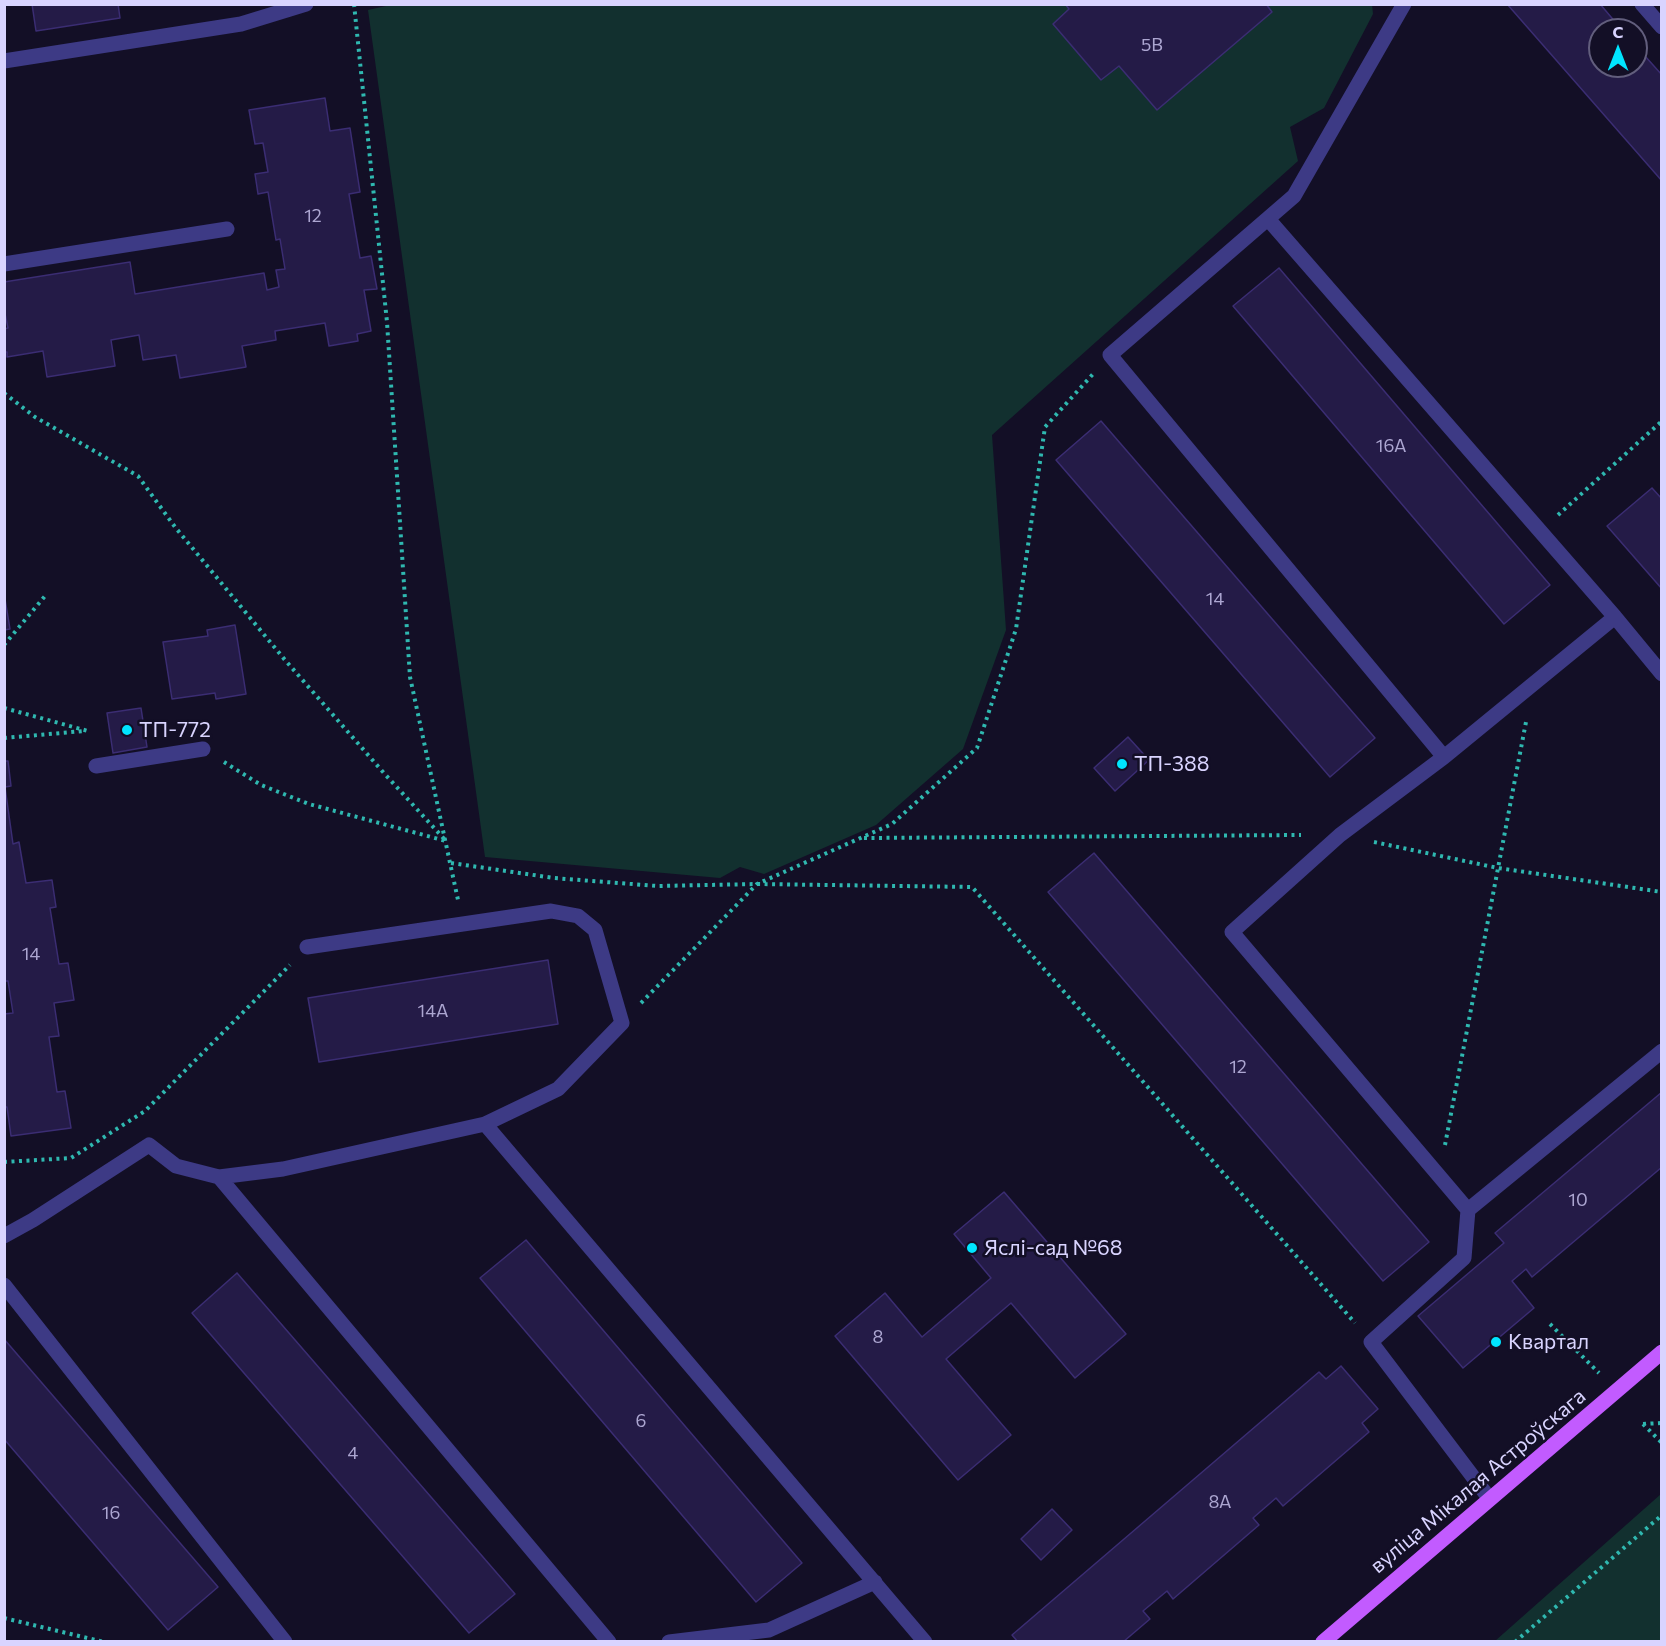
<!DOCTYPE html>
<html>
<head>
<meta charset="utf-8">
<style>
  body { margin:0 }
  #map { position:relative; width:1666px; height:1646px; overflow:hidden; background:#130f26; font-family:Commissioner,sans-serif }
  canvas { display:block }
  .frame { position:absolute; inset:0; border:6px solid #d9d4ff; pointer-events:none }
  .north { position:absolute; left:1588px; top:18px; width:60px; height:60px; box-sizing:border-box; background:#130f26; border:2px solid #625e7d; border-radius:50%; rotate:0deg; font-size:16px; font-weight:700; line-height:24px; text-align:center; color:#d9d4ff }
  .north::after { content:''; display:block; margin:auto; width:21px; height:27px; background:#00e5ff; clip-path:polygon(50% 0,100% 100%,50% 72%,0 100%) }
</style>
</head>
<body>
<div id="map">
<canvas width="1666" height="1646"></canvas>
<div class="frame"></div>
<div class="north">С</div>
</div>
<script>
const c = document.querySelector('canvas').getContext('2d');
c.lineJoin = 'round';
function fillPath(path, color) {
  c.fillStyle = color;
  c.fill(path, 'evenodd');
}
function poly(rows) {
  const path = new Path2D();
  for (const r of rows) {
    path.moveTo(r[0], r[1]);
    for (let i = 2; i < r.length; i += 2) path.lineTo(r[i], r[i + 1]);
  }
  return path;
}
function strokePath(path, color, width, dash) {
  c.strokeStyle = color;
  c.lineWidth = width;
  c.lineCap = dash ? 'butt' : 'round';
  c.setLineDash(dash || []);
  c.stroke(path);
}
function write(font, color, halo, rows, align = 'center') {
  c.font = font + ' Commissioner,sans-serif';
  c.lineWidth = 5;
  c.setLineDash([]);
  c.textBaseline = 'middle';
  c.strokeStyle = halo;
  c.fillStyle = color;
  for (const [text, x, y, turn = 0] of rows) {
    c.save();
    c.translate(x, y);
    c.rotate((+turn || 0) * Math.PI / 180);
    c.textAlign = isNaN(turn) ? turn : align;
    if (halo) c.strokeText(text, 0, 0);
    c.fillText(text, 0, 0);
    c.restore();
  }
}
fillPath(poly([
  [395,4,1372,4,1373,14,1324,108,1290,127,1298,161,992,435,1006,630,963,749,876,825,764,874,740,867,720,878,485,857,368,10],
  [1661,1494,1661,1641,1495,1641]
]), '#12302f');
const building = poly([
  [32,4,118,4,120,18,36,31,32,4],
  [1065,4,1266,4,1272,12,1157,110,1119,66,1101,80,1053,24,1069,9,1065,4],
  [1507,4,1600,4,1622,30,1600,30,1600,66,1636,66,1636,46,1662,75,1662,181,1507,4],
  [325,98,330,131,350,128,360,192,349,194,360,258,371,256,377,289,364,290,371,331,357,334,358,341,329,346,325,323,275,331,276,340,242,346,246,367,180,378,176,355,143,360,139,335,111,340,115,366,47,377,43,351,7,357,7,352,4,352,4,329,8,328,4,309,4,282,130,262,135,294,264,273,267,290,279,287,276,270,285,269,280,239,276,240,268,192,258,194,255,174,268,172,263,143,255,144,249,110,325,98],
  [1279,268,1550,585,1504,624,1233,306,1279,268],
  [1101,421,1375,738,1330,777,1056,460,1101,421],
  [1652,488,1662,499,1662,589,1607,526,1652,488],
  [4,593,10,629,4,630,4,593],
  [235,625,246,694,216,699,215,693,172,699,163,642,208,636,207,630,235,625],
  [141,708,147,747,113,753,107,713,141,708],
  [1128,737,1149,760,1115,791,1094,768,1128,737],
  [4,761,8,761,11,786,5,787,13,844,19,842,26,883,52,880,56,907,50,908,59,964,68,963,74,1000,54,1003,59,1036,49,1037,57,1092,65,1091,71,1128,11,1136,7,1107,4,1107,4,1014,13,1013,8,981,4,981,4,761],
  [1094,853,1429,1242,1383,1281,1048,892,1094,853],
  [548,960,558,1024,319,1062,308,998,548,960],
  [1662,1092,1662,1167,1532,1277,1526,1269,1512,1281,1534,1308,1463,1368,1418,1316,1504,1243,1495,1233,1662,1092],
  [1004,1192,1126,1334,1075,1378,1011,1303,946,1359,1011,1435,958,1480,835,1336,885,1293,922,1337,991,1278,954,1234,1004,1192],
  [526,1240,802,1563,756,1602,480,1278,526,1240],
  [237,1273,515,1594,469,1633,192,1313,237,1273],
  [4,1339,218,1587,168,1630,4,1439,4,1339],
  [1341,1366,1378,1409,1362,1423,1369,1432,1283,1506,1276,1498,1253,1518,1259,1525,1173,1599,1167,1591,1143,1611,1150,1619,1123,1642,1018,1642,1012,1635,1319,1372,1326,1379,1341,1366],
  [1052,1509,1072,1530,1041,1560,1021,1539,1052,1509]
]);
fillPath(building, '#241b47');
strokePath(building, '#3b2d73', 1.5);
strokePath(poly([
  [354,4,387,322,410,677,458,900],
  [4,393,35,417,138,476,175,527,285,660,383,772,446,841,309,804,261,785,224,762],
  [1558,515,1662,421],
  [4,645,45,596],
  [4,708,88,731],
  [4,738,84,731],
  [864,838,1301,835],
  [1374,842,1498,868,1662,892],
  [451,863,554,878,657,886,757,884,972,887,1355,1323],
  [641,1003,757,884,892,824,977,748,1016,629,1045,427,1093,374],
  [1445,1145,1526,722],
  [4,1162,71,1158,145,1111,290,965],
  [1550,1324,1599,1373],
  [1643,1424,1662,1443],
  [1643,1424,1662,1423],
  [4,1618,104,1642],
  [1515,1642,1662,1515]
]), '#2fb8b0', 4, [3, 4.5]);
strokePath(poly([
  [1404,4,1294,196,1110,355,1444,757],
  [1642,4,1662,27],
  [4,61,241,24,306,4],
  [1268,219,1615,617],
  [4,264,227,229],
  [1662,674,1615,617,1444,757,1340,835,1232,932,1468,1210,1662,1051],
  [96,766,203,749],
  [485,1124,925,1642],
  [219,1177,609,1642],
  [1468,1210,1464,1258,1371,1342,1489,1498],
  [4,1236,33,1220,149,1145,176,1166,219,1177,283,1169,485,1124,558,1089,622,1023,595,930,578,916,551,911,307,947],
  [4,1285,285,1642],
  [669,1642,769,1630,875,1582]
]), '#3d3a85', 15);
strokePath(poly([
  [1323,1642,1662,1352]
]), '#c25bff', 15);
for (const [x, y, r, color] of [
  [127,730,6,"#00e5ff"],
  [1122,764,6,"#00e5ff"],
  [972,1248,6,"#00e5ff"],
  [1496,1342,6,"#00e5ff"]
]) {
  const dot = new Path2D();
  dot.arc(x, y, r, 0, 2 * Math.PI);
  c.fillStyle = color;
  c.fill(dot);
  strokePath(dot, '#130f26', 2);
}
write('18px', '#aca6d1', null, [
  ["5В",1152,45],
  ["12",313,216],
  ["16А",1391,446],
  ["14",1215,599],
  ["14",31,954],
  ["14А",433,1011],
  ["12",1238,1067],
  ["10",1578,1200],
  ["8",878,1337],
  ["6",641,1421],
  ["4",353,1453],
  ["8А",1220,1502],
  ["16",111,1513]
]);
write('21px', '#d9d4ff', '#130f26', [
  ["ТП-772",139,730],
  ["ТП-388",1134,764],
  ["Яслі-сад №68",984,1248],
  ["Квартал",1508,1342]
], 'left');
write('21px', '#d9d4ff', '#130f26', [
  ["вуліца Мікалая Астроўскага",1478,1481,-40]
]);
</script>
</body>
</html>
